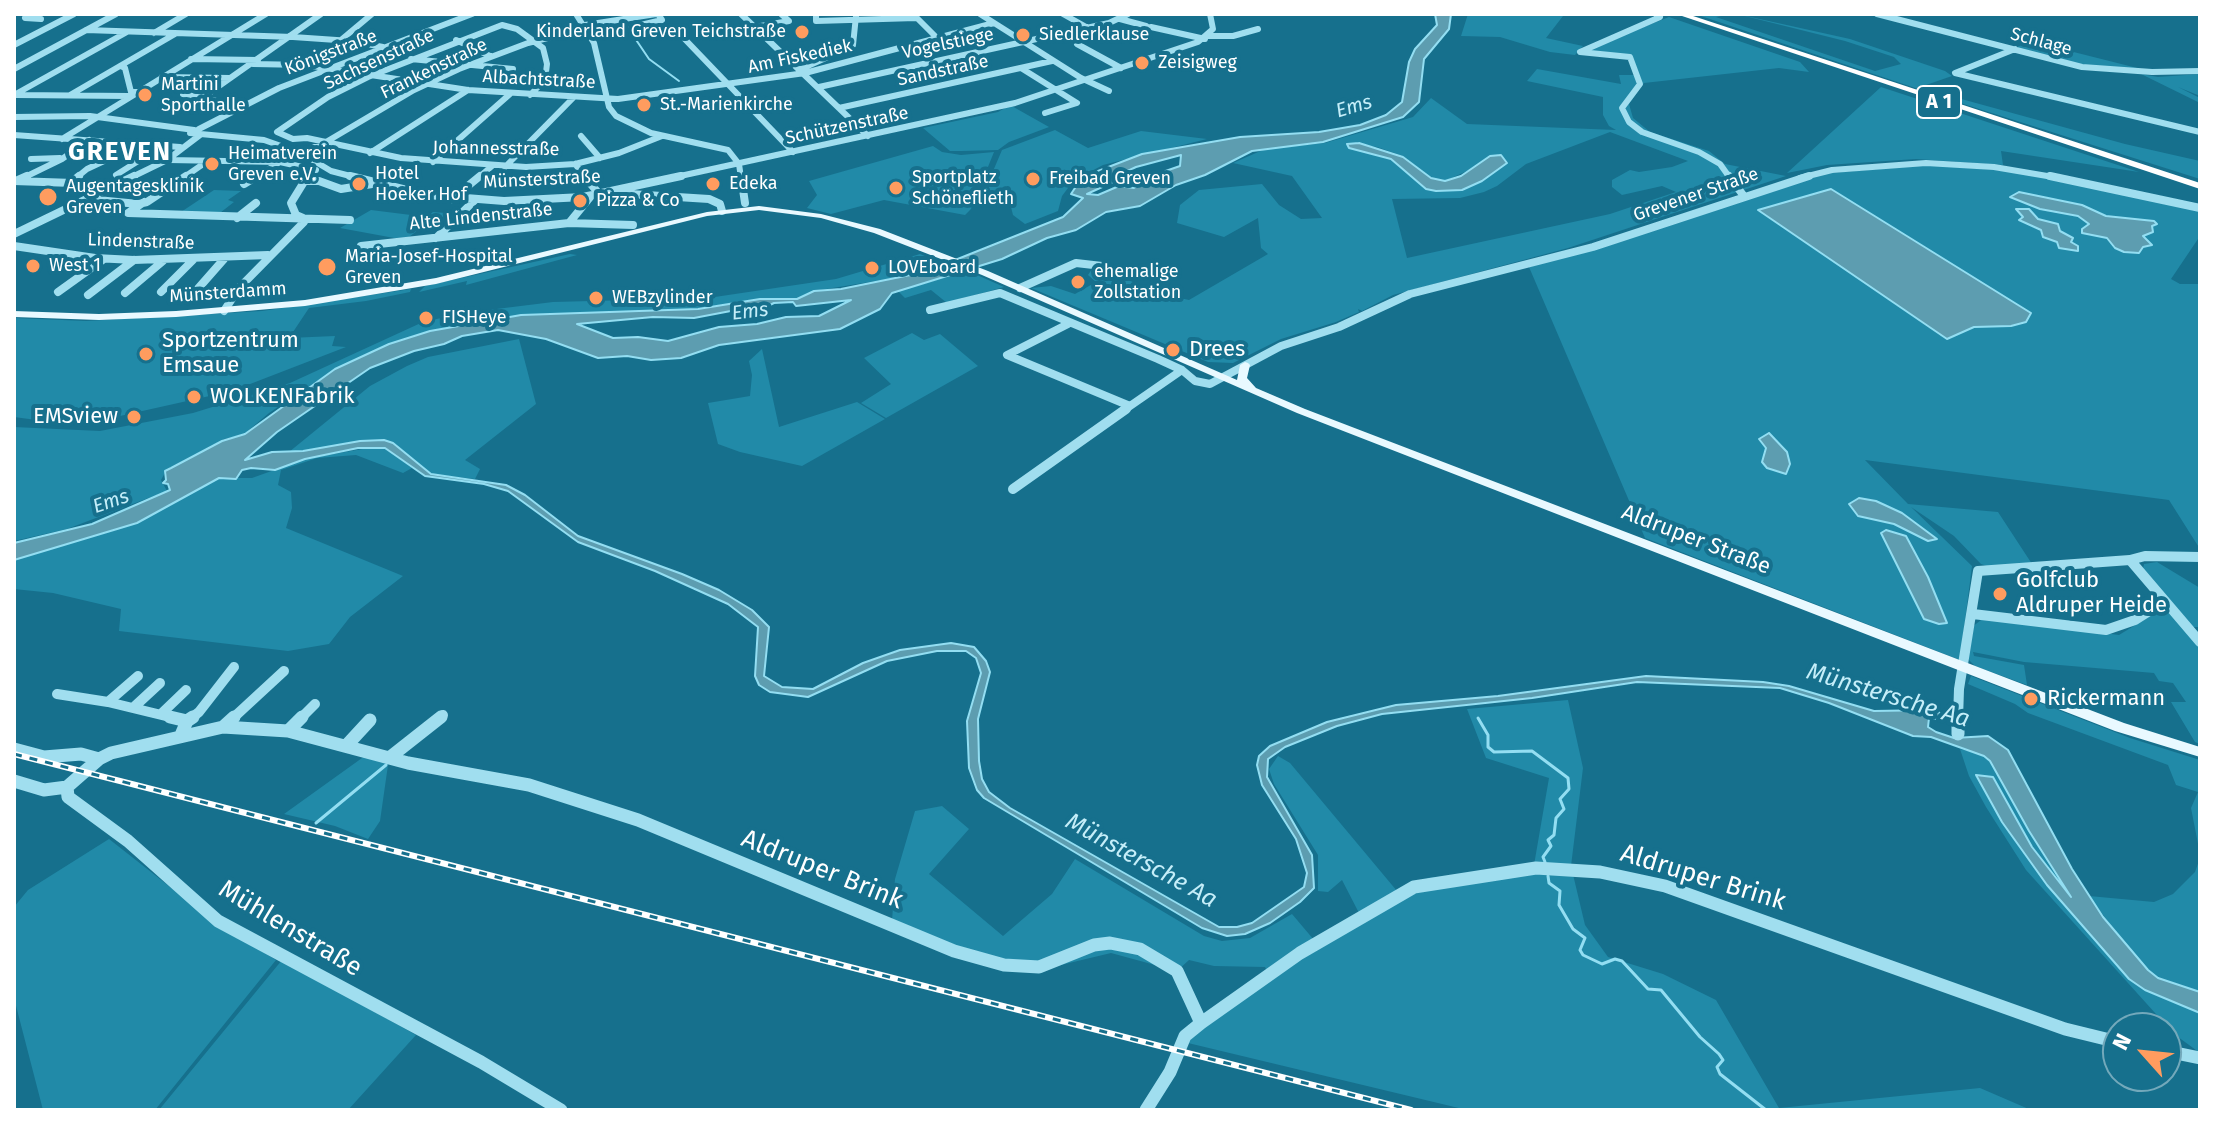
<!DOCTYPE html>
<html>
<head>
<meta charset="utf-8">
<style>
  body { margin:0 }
  #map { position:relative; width:2214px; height:1124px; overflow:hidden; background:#16708d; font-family:"Fira Sans",sans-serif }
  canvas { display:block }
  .frame { position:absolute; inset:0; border:16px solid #fff; pointer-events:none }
  .north { position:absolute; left:2102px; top:1012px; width:80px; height:80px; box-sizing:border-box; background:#16708d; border:2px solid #73a9bb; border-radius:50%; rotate:297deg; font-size:22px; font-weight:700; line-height:32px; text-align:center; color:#fff }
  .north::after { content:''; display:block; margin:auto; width:28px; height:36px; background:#ff9c5f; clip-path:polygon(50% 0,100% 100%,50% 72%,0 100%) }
</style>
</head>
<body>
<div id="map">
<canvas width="2214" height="1124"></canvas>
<div class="frame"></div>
<div class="north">N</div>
</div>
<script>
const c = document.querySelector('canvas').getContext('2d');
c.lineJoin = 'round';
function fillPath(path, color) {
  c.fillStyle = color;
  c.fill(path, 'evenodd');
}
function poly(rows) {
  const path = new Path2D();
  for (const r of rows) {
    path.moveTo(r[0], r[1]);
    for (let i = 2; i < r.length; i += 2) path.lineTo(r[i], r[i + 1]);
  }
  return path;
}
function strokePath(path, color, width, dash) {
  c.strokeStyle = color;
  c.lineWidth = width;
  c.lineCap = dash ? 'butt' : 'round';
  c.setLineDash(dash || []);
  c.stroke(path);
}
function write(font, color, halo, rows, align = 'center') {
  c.font = font + ' "Fira Sans",sans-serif';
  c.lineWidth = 8;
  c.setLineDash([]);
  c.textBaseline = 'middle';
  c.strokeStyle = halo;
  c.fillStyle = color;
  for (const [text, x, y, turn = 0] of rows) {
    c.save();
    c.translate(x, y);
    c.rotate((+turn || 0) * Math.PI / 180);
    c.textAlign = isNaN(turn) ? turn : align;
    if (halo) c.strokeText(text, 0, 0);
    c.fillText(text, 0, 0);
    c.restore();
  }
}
fillPath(poly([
  [1468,14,1563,16,1546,38,1583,46,1575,55,1550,52,1500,37,1461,36],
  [1695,14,1731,14,1716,17,1875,71,1901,64,1894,57,1845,41,1737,14,1850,39,1945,71,1952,76,1926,85,1925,89,2125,144,2200,161,2200,179,1954,101],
  [1669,17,1800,62,1809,72,1779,68,1644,83,1629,104,1633,118,1650,132,1709,151,1725,164,1786,176,1568,248,1393,295,1362,311,1358,309,1359,312,1336,322,1281,339,1233,363,1208,362,1031,288,1051,286,1075,294,1096,282,1088,275,1094,266,1162,294,1189,300,1268,254,1261,248,1258,218,1224,237,1177,223,1180,205,1199,190,1262,184,1279,205,1301,219,1322,218,1292,176,1233,163,1265,149,1325,143,1413,117,1431,98,1467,124,1616,130,1609,126,1603,115,1603,97,1527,81,1537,69,1621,84,1619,75,1639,75,1632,56,1584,54,1590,48],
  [1610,132,1688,161,1672,167,1639,172,1630,170,1612,180,1612,187,1622,195,1662,186,1676,192,1610,214,1407,258,1392,199,1460,198,1484,192,1497,186,1526,164],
  [1350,143,1377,147,1403,156,1431,178,1445,181,1480,165,1436,191,1426,189,1391,159],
  [2030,41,2149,71,2093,68,2015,48],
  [2141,74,2158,77,2200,74,2200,96,2178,87,2200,98,2200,103],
  [1881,87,2139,172,2001,151,2003,165,1916,159,1827,165,1787,173],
  [1010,105,1049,127,1009,142,998,150,962,151,950,151,923,128,998,112],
  [1055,130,1088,148,1141,131,1207,139,1103,165,1080,177,1068,188,1062,196,1058,211,1025,224,1013,215,1011,207,983,206,989,191,985,190,1002,150],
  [933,146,942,152,961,155,994,152,971,209,965,215,884,200,831,214,807,208,817,195,809,181],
  [1928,165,2023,172,2200,210,2200,236,2171,279,2180,284,2200,284,2200,549,2169,500,1865,460,1908,504,1998,512,2032,564,1992,568,1981,564,1954,536,1911,507,1972,566,1960,660,1645,538,1529,267,1820,174],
  [1832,189,2026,322,2011,326,1974,327,1759,211],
  [214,190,241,191,228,200,234,202,216,216,178,214],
  [371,210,427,217,433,212,457,214,448,223,430,221,405,240,340,228],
  [570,254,577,255,466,285,467,281,419,292,425,286],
  [920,254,944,264,888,279,814,291,797,299,760,299,664,313,521,315,430,331,389,344,335,369,269,413,243,435,224,439,167,469,161,480,167,491,67,529,14,541,14,427,100,431,193,413,290,383,423,322,464,313,553,302,708,298,836,279],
  [968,271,1004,287,947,303,931,290,905,298,898,291],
  [411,289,410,292,366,301,309,308,289,338,335,336,332,346,346,347,232,391,120,416,44,421,14,417,14,318,86,321,262,311],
  [912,333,924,340,940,334,978,366,886,418,861,403,891,384,864,358],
  [519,339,536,404,465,460,480,469,475,479,431,474,393,443,384,440,360,441,345,446,289,452,370,386,407,366,428,357],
  [762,349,779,427,857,402,885,419,802,466,740,452,718,444,708,403,750,396,752,375,749,361],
  [374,447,385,448,412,468,403,473,356,455,317,458,281,470,278,485,291,492,292,508,286,528,403,576,350,617,329,644,288,651,119,631,121,609,53,593,14,589,14,560,137,523,219,478,252,478,305,459],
  [2157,562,2200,588,2200,627,2193,627,2143,569,2144,564],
  [2160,610,2171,612,2200,646,2200,744,2195,742,2171,702,2186,702,2173,683,2159,681,2154,673,2024,662,1973,652,1974,656,2024,665,2027,685,1975,666,1968,659,1972,627,1985,617,2119,635],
  [1971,676,2130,738,2200,760,2200,854,2191,808,2198,792,2176,785,2168,765,2028,713,2015,704,1968,684],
  [1568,700,1583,768,1571,866,1585,925,1608,957,1663,974,1716,1000,1779,1108,1980,1088,2031,1110,1467,1110,1188,1043,1195,1030,1301,955,1428,886,1427,878,1538,866,1534,865,1549,778,1486,758,1467,709],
  [1960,749,1984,755,1990,760,2029,831,2072,897,2032,847,1993,777,1976,776,2002,822,2047,885,2129,979,2145,990,2200,1013,2200,1053,2174,1034,2026,870,1986,807,1969,776],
  [369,753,389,758,380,821,368,839,335,826,284,814],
  [1278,756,1290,763,1397,891,1359,913,1342,880,1328,892,1318,891,1318,855,1274,784,1269,769],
  [942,806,969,829,929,874,1003,936,1052,894,1075,859,1204,936,1222,941,1250,938,1292,914,1314,940,1267,971,1265,967,1214,966,1189,960,1177,971,1111,953,1040,970,1004,965,892,921,895,879,915,811],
  [109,839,216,923,276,960,155,1110,43,1110,14,998,14,907,28,890],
  [2200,858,2200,992,2158,978,2138,962,2089,896,2154,902,2173,894,2195,872],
  [282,960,416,1035,348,1110,159,1110]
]), '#218aa8');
const water = poly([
  [1435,14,1451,14,1449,29,1424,59,1419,102,1403,117,1323,142,1252,151,1205,175,1176,185,1140,206,1106,212,1076,230,1047,238,1002,259,892,293,880,309,840,329,719,345,681,358,651,360,627,356,598,358,546,339,498,330,462,336,444,344,414,351,370,368,277,432,245,460,272,452,303,451,360,441,384,440,393,443,431,474,506,485,525,495,578,536,682,574,719,590,752,610,769,627,764,676,782,687,813,689,863,663,900,650,951,643,974,647,986,661,990,672,978,719,979,761,982,779,989,792,1010,808,1219,927,1237,927,1252,923,1304,887,1307,873,1296,839,1262,785,1257,765,1259,756,1270,746,1327,722,1396,705,1498,696,1646,676,1763,682,1789,686,1874,711,1932,710,1940,713,1939,719,1929,718,1928,727,1936,732,1954,738,1988,736,2008,750,2072,869,2103,917,2148,970,2158,978,2200,992,2200,1013,2145,990,2129,979,2047,885,2002,822,1976,775,1993,777,2032,847,2071,897,2029,831,1990,761,1984,756,1931,737,1913,736,1829,703,1780,688,1637,682,1532,698,1382,714,1337,726,1285,747,1268,759,1267,777,1312,855,1314,888,1300,902,1270,923,1245,934,1227,936,1202,928,984,798,977,790,969,768,967,721,981,673,976,658,966,651,937,651,887,661,808,697,770,692,759,685,755,676,758,627,728,604,655,571,578,542,508,491,484,484,425,476,385,448,358,448,305,459,275,470,251,468,242,470,236,479,219,478,137,523,14,560,14,543,92,524,170,490,168,484,163,483,166,480,165,471,171,468,222,441,245,434,335,369,389,344,430,331,521,315,698,309,760,299,797,299,814,291,841,289,925,272,1063,217,1083,198,1071,194,1077,185,1098,171,1142,154,1240,137,1319,132,1360,125,1386,115,1402,102,1409,62,1415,49,1437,25,1435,14],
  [1181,155,1180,166,1157,174,1134,188,1119,186,1098,195,1087,194,1113,182,1115,177,1136,167,1181,155],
  [851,300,819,316,786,317,757,324,719,327,668,341,638,337,613,338,577,324,653,317,694,318,736,310,758,311,774,303,793,302,796,306,851,300],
  [1359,143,1403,157,1431,178,1445,181,1461,176,1490,156,1501,155,1507,163,1482,181,1462,190,1436,191,1426,189,1391,159,1349,148,1347,144,1359,143],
  [1831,189,2031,313,2026,322,2011,326,1974,327,1947,339,1758,210,1831,189],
  [2019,192,2082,205,2106,216,2154,221,2157,224,2152,226,2153,232,2143,236,2152,245,2143,247,2139,253,2124,252,2115,248,2107,238,2082,233,2082,229,2089,224,2078,216,2040,209,2010,197,2019,192],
  [2016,209,2029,209,2038,219,2058,224,2060,231,2073,238,2071,242,2078,246,2078,251,2059,248,2057,242,2043,237,2041,230,2019,220,2023,217,2016,209],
  [1769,433,1787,452,1790,464,1786,474,1767,468,1762,462,1766,448,1759,439,1769,433],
  [1859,498,1876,501,1902,513,1937,539,1928,541,1894,524,1858,516,1849,504,1859,498],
  [1886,530,1906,536,1928,577,1947,623,1939,624,1924,619,1881,533,1886,530]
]);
fillPath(water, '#5d9db0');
strokePath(water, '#93def2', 2);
strokePath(poly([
  [624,22,649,59,679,81]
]), '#93def2', 2);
strokePath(poly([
  [1478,718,1488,735,1488,747,1494,752,1532,751,1568,778,1569,789,1560,799,1564,809,1556,818,1554,835,1548,840,1551,846,1543,857,1545,862],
  [316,823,386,765],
  [1548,876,1549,883,1560,891,1559,905,1573,929,1585,938,1580,950,1583,955,1602,964,1615,959,1622,961,1648,989,1661,990,1700,1037,1719,1054,1723,1060,1717,1067,1720,1074,1766,1110]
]), '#93def2', 3);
strokePath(poly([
  [34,14,25,18,41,19],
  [576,14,594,43,609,107,616,116,651,133,728,150,739,164,741,178],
  [741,14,868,136],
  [816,14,816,21,916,18],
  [980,14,1081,78,1109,91],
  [1063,14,1088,28],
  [1656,14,1660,17,1580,52,1630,57,1640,84,1622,108,1629,122,1642,132,1699,152,1720,164,1730,178],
  [1877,14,2082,67,2152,72,2200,71],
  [915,16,937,38],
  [1120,19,1146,26],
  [585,25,656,14],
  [632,27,662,20,658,14],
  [755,27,789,21,781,14],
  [1151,27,1205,39],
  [86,30,293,37,351,41,383,47],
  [677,31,793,152],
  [154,33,186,14],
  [1209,36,1233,36,1258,29],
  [1119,37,1148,27],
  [341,40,372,14],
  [456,40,490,56],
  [1077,44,1121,68],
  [14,45,74,14],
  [853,45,856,16],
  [2015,49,1955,73,2200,132],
  [191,59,258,60],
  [411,59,513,69],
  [253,64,306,65,468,90,618,99,805,73,994,23],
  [121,66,125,68,131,92,137,92],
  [1021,68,1077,103,1045,113],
  [14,69,116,14],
  [801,69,848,48],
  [162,77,230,78],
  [819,87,1109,23,1128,14],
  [183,94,221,102],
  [14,95,127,32],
  [16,95,128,96],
  [70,95,175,34],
  [530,95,545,80,547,64,543,48,517,29,502,25,368,77,328,97,277,132,293,139,307,138,401,158,526,167,575,164,619,153,662,136],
  [202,98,321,14],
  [839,108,1052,61],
  [14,117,90,116,194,130],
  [199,129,279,88,472,14],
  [190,133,264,140,301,153,331,171,358,178],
  [14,135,180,147],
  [581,136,600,158],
  [62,139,266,14],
  [370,153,468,90],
  [31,159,60,158],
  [169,160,280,162,316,170],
  [433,162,510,94],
  [575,164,586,178],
  [505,167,574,97],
  [23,178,62,159,89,140],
  [76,178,87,169,119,154,141,155,143,158,116,175],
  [130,178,167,160,200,135],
  [183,178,206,162],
  [254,178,280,162,326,142,414,90,459,69,528,43,586,28],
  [478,178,492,166],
  [671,178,1015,103,1198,42,1213,29,1210,14],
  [1800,178,1832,170,1926,163,1994,167,2059,178]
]), '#a0deef', 6);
strokePath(poly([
  [350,176,427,195,504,201,583,197,681,176],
  [584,176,600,195],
  [741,176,745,203],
  [1729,176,1743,195],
  [2050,176,2200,208],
  [18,180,27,176],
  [14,181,103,184,110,188],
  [304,181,319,181,341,189,372,184],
  [69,184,79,176],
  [244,184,257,176],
  [614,193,709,199,720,204,722,211],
  [87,199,138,204,147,202,186,176],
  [452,199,480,176],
  [144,202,128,213,350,220],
  [237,218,256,203],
  [303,218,296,215,291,203,307,177],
  [569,223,591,196],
  [14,234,134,176],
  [436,238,475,200],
  [14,246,95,258,134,260,268,255],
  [361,246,569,223,633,225],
  [1020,288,1076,263,1102,266],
  [58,292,104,259],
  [161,292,193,260],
  [195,292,224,259],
  [125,293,163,261],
  [88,295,134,260],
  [930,310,1000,293,1158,359,1182,370,1195,381,1210,384,1281,346,1339,327,1410,294,1593,247,1809,176],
  [224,311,239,288,304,222,303,219],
  [1068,324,1007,355,1130,406,1182,370],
  [1123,411,1130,406]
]), '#a0deef', 8);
strokePath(poly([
  [1013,489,1126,409],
  [2130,560,2200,642],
  [1973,614,2106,630,2135,620,2165,601],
  [138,676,108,702,178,719],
  [57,694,108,702],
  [134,707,160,683],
  [161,714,186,690],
  [190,719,199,712,234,667],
  [232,719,284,671],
  [300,719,315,704],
  [438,719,443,715],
  [1958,719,1959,689,1978,571,2130,560,2145,556,2200,557]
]), '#a0deef', 10);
strokePath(poly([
  [170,717,187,721,181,735],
  [187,721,193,717],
  [223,727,234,717],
  [288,731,302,717],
  [1958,734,1958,717],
  [346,746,370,720],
  [14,749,44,757,81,754,99,759],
  [389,758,441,717],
  [14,781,44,790,67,787,68,797,128,841,218,921,481,1062,561,1110],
  [67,787,99,759,111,753,223,727,288,731,408,763,529,785,638,820,954,951,1004,965,1039,967,1094,945,1110,943,1140,949,1177,971,1201,1023,1185,1036,1170,1072,1146,1110],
  [1201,1023,1300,953,1414,887,1536,868,1600,872,1665,886,2065,1029,2118,1042],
  [2166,1051,2200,1058]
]), '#a0deef', 13);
fillPath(poly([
  [759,206,821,214,880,229,988,271,1237,380,1240,365,1245,362,1248,363,1250,365,1247,378,1256,388,1305,409,2124,723,2200,747,2200,757,2115,731,1297,413,982,275,874,233,821,218,759,210,707,216,436,284,305,306,176,317,99,320,14,317,14,311,99,314,176,311,305,300,436,278,707,212,759,206]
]), '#e9f9ff');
fillPath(poly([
  [1676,14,1687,14,2200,183,2200,189,1676,14]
]), '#fff');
const rail = poly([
  [14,754,1411,1110]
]);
strokePath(rail, '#fff', 6);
strokePath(rail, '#16708d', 3, [8]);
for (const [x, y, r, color] of [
  [802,32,8,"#ff9c5f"],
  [1023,35,8,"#ff9c5f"],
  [1142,63,8,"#ff9c5f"],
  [145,95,8,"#ff9c5f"],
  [644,105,8,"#ff9c5f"],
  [212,164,8,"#ff9c5f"],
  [1033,179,8,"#ff9c5f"],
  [359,184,8,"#ff9c5f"],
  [713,184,8,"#ff9c5f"],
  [896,188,8,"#ff9c5f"],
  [48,197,10,"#ff9c5f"],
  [580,201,8,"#ff9c5f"],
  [33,266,8,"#ff9c5f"],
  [327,267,10,"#ff9c5f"],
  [872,268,8,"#ff9c5f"],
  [1078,282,8,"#ff9c5f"],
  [596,298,8,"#ff9c5f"],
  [426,318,8,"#ff9c5f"],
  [1173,350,8,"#ff9c5f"],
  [146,354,8,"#ff9c5f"],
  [194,397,8,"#ff9c5f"],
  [134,417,8,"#ff9c5f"],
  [2000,594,8,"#ff9c5f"],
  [2031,699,8,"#ff9c5f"]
]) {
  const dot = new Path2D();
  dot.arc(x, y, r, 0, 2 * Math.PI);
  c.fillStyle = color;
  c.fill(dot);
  strokePath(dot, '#16708d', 3);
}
write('18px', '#fff', '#16708d', [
  ["Kinderland Greven Teichstraße",786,32,"right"],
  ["Siedlerklause",1039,35],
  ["Zeisigweg",1158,63],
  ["Martini",161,85],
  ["Sporthalle",161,106],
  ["St.-Marienkirche",660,105],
  ["Heimatverein",228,154],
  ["Greven e.V.",228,175],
  ["Hotel",375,174],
  ["Hoeker Hof",375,195],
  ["Sportplatz",912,178],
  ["Schöneflieth",912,199],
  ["Freibad Greven",1049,179],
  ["Edeka",729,184],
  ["Augentagesklinik",66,187],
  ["Greven",66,208],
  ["Pizza & Co",596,201],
  ["Maria-Josef-Hospital",345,257],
  ["Greven",345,278],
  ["West 1",49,266],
  ["LOVEboard",888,268],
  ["ehemalige",1094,272],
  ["Zollstation",1094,293],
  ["WEBzylinder",612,298],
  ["FISHeye",442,318]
], 'left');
write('18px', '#fff', '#16708d', [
  ["Schlage",2041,42,15],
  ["Vogelstiege",948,44,-12],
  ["Königstraße",331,53,-21],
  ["Am Fiskediek",800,57,-12],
  ["Sachsenstraße",379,60,-25],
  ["Frankenstraße",434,69,-26],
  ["Sandstraße",943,71,-12],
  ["Albachtstraße",539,80,3],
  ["Schützenstraße",847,126,-12],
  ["Johannesstraße",496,149,1],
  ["Münsterstraße",542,180,-3],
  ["Grevener Straße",1696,195,-19],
  ["Alte Lindenstraße",481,217,-6],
  ["Lindenstraße",141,242,2],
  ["Münsterdamm",228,293,-4]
]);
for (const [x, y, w] of [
  [1939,102,44]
]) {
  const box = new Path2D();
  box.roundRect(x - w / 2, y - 16, w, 32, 6);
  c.fillStyle = '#16708d';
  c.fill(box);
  strokePath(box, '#fff', 2);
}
write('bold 20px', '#fff', null, [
  ["A 1",1939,102]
]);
write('italic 20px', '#c5eef9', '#16708d', [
  ["Ems",1354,107,-16],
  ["Ems",750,312,-7],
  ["Ems",111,502,-19]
]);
write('22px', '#fff', '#16708d', [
  ["Sportzentrum",162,341],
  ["Emsaue",162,366],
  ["Drees",1189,350],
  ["WOLKENFabrik",210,397],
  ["EMSview",118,417,"right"],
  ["Golfclub",2016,581],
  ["Aldruper Heide",2016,606],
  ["Rickermann",2047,699]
], 'left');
write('22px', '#fff', '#16708d', [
  ["Aldruper Straße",1696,540,21]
]);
write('italic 24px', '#c5eef9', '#16708d', [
  ["Münstersche Aa",1888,696,17],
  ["Münstersche Aa",1141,861,29]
]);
c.letterSpacing = '2px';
write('bold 26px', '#fff', '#16708d', [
  ["GREVEN",120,153]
]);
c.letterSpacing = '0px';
write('26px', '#fff', '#16708d', [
  ["Aldruper Brink",822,870,22],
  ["Aldruper Brink",1703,878,17],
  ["Mühlenstraße",290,929,31]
]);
</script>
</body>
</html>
